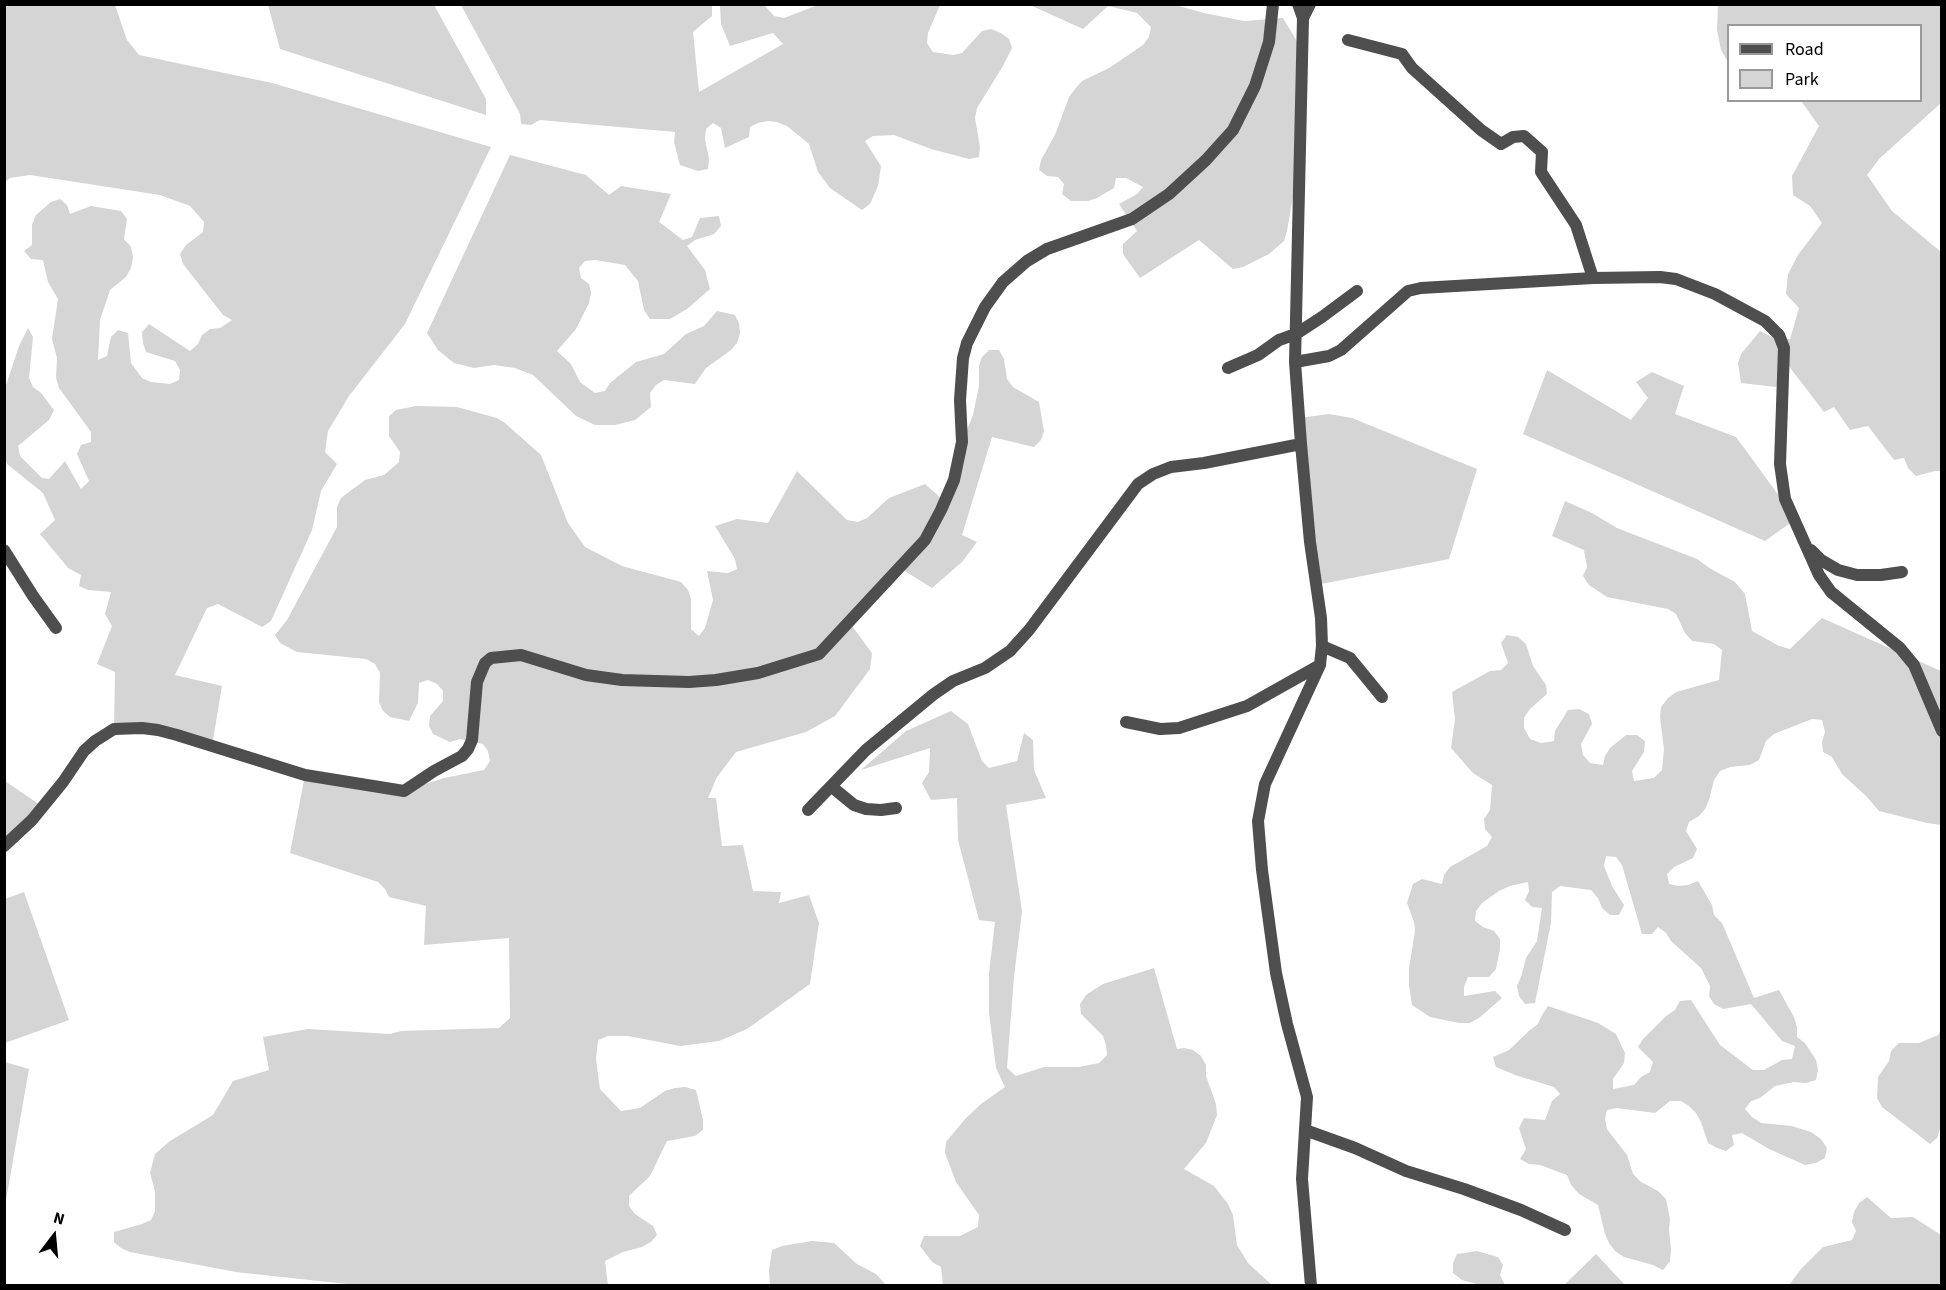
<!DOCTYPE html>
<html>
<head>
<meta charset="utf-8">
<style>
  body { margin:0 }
  #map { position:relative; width:1946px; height:1290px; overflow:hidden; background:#fff; font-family:"Source Sans 3",sans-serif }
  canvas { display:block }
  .frame { position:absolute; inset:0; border:6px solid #000; pointer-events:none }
  .legend { position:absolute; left:1727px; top:24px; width:195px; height:78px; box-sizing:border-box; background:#fff; border:2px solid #999; margin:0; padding:8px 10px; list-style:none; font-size:18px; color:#000 }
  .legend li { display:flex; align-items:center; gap:12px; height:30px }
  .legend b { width:30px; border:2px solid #999 }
  .north { position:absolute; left:24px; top:1206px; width:60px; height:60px; -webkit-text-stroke:4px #fff; paint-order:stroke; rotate:16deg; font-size:16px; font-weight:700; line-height:24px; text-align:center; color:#000 }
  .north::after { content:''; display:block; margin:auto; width:21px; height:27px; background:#000; clip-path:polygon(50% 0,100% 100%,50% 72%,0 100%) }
</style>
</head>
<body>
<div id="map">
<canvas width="1946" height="1290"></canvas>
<div class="frame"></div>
<ul class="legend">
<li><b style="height:8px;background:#4e4e4e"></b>Road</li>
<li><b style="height:16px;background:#d5d5d5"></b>Park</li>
</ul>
<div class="north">N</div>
</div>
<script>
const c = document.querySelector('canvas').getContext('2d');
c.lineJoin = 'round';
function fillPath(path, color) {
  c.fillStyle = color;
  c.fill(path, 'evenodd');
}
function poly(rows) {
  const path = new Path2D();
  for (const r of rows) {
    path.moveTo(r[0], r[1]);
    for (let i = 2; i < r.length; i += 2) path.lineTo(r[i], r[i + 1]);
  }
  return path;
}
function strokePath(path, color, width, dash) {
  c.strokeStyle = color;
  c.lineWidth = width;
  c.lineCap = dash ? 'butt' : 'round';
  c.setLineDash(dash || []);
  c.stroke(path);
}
fillPath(poly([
  [5,5,115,5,127,40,139,55,272,83,491,147,405,324,349,396,328,431,325,452,337,464,321,491,312,530,271,621,262,627,218,604,207,608,175,675,222,686,212,746,177,735,114,729,115,672,97,664,112,626,105,614,111,592,88,590,79,586,81,575,68,568,40,534,55,520,43,493,7,464,5,458,5,388,19,346,28,328,33,337,29,378,33,387,41,393,54,410,49,420,18,446,20,456,42,478,49,479,65,461,81,489,89,481,77,454,81,445,91,442,91,432,59,388,56,378,57,358,52,339,58,299,48,282,43,260,31,259,24,251,32,245,32,225,36,215,51,202,60,199,67,205,70,214,91,206,121,211,127,219,124,239,131,247,133,257,131,268,126,277,110,290,100,320,98,360,107,356,111,337,118,330,128,333,131,363,142,378,151,382,170,384,179,380,180,370,175,361,146,352,143,343,142,332,149,324,190,351,198,344,202,335,210,329,220,328,232,320,223,315,183,264,180,254,186,245,203,232,204,222,190,206,160,195,30,175,10,178,5,182],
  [268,5,434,5,486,99,486,115,280,49],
  [461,5,712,5,712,16,693,32,699,92,783,44,773,33,730,46,721,24,720,5,764,5,774,16,784,18,818,5,940,5,928,33,927,43,933,52,953,55,962,53,982,31,991,29,1001,33,1009,39,1012,48,1003,66,977,108,975,118,980,147,979,157,969,159,931,149,894,135,873,136,865,141,881,166,878,186,870,204,862,210,830,188,818,172,809,144,787,126,777,122,768,121,758,123,750,127,749,137,725,148,721,128,713,123,706,129,705,139,709,159,708,169,698,171,680,165,674,142,675,132,540,120,531,125,521,124,520,114],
  [1030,5,1175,5,1204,13,1244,21,1283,18,1301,48,1301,151,1287,231,1284,241,1269,254,1243,267,1233,269,1199,240,1140,278,1123,254,1123,244,1137,231,1119,204,1137,194,1143,187,1126,178,1116,178,1114,188,1097,198,1088,201,1071,201,1062,194,1064,184,1058,177,1047,176,1039,170,1041,160,1055,135,1069,97,1075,89,1082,81,1109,68,1143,45,1149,37,1151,27,1137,13,1108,6,1083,29],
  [1718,5,1941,5,1941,103,1879,159,1867,175,1892,211,1941,252,1941,471,1935,471,1916,476,1908,468,1904,458,1894,460,1868,426,1850,430,1834,407,1824,412,1788,365,1776,387,1741,383,1738,363,1741,354,1760,331,1776,339,1790,339,1799,308,1786,294,1788,274,1798,255,1822,223,1810,206,1793,195,1792,176,1819,126,1801,101,1920,100,1920,26,1728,26,1728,62,1721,50,1717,30],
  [510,155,586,175,609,195,621,186,671,194,659,222,683,240,692,237,700,218,719,216,721,226,714,234,695,240,687,246,705,270,710,289,687,309,670,319,650,319,644,310,638,281,625,265,595,260,585,261,579,268,581,278,589,284,591,293,589,303,576,329,557,351,571,364,580,382,595,393,605,391,610,383,636,362,664,354,686,334,704,326,717,311,735,315,739,323,740,333,737,343,731,350,706,368,695,384,664,380,656,385,650,393,651,407,635,420,615,425,595,425,576,416,533,375,515,368,494,365,474,368,454,363,438,350,427,333],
  [989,350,999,350,1004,359,1007,379,1013,387,1039,402,1044,431,1041,440,1034,447,992,437,962,535,977,542,962,562,932,588,900,568,849,622,872,653,870,669,835,716,806,732,736,752,717,777,708,798,716,798,722,846,743,845,753,891,781,892,779,903,809,895,819,923,810,984,747,1029,719,1041,680,1046,628,1036,608,1036,598,1040,596,1059,600,1089,621,1111,640,1108,665,1091,675,1088,685,1087,696,1090,703,1120,703,1130,695,1136,667,1141,650,1176,629,1196,629,1206,635,1214,653,1226,657,1235,651,1242,642,1247,623,1252,605,1261,608,1285,365,1286,236,1272,130,1252,121,1248,114,1242,114,1232,142,1224,151,1220,155,1211,155,1191,150,1173,155,1154,170,1141,213,1115,233,1081,269,1070,263,1037,308,1029,390,1034,401,1031,499,1028,510,1018,509,938,424,945,426,906,389,897,385,889,378,882,290,853,305,775,404,791,444,778,484,770,490,761,488,751,483,744,460,739,450,742,433,734,429,726,430,716,443,701,443,691,437,684,428,680,419,683,418,703,409,721,390,717,383,711,379,702,380,673,375,664,366,659,297,652,280,643,275,635,287,620,337,527,337,507,341,498,365,480,384,475,399,462,400,452,389,436,389,416,396,410,416,406,457,407,497,418,505,423,541,455,568,523,585,547,622,566,681,582,688,590,691,599,691,629,699,636,705,628,713,600,707,571,728,573,737,569,735,559,715,526,737,519,768,523,797,471,847,520,858,522,867,518,889,498,925,484,944,501,962,442,973,415,979,386,979,366,982,357],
  [1547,370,1631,420,1648,398,1636,382,1652,372,1684,386,1675,414,1736,437,1796,519,1765,541,1523,434],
  [1329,414,1352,418,1477,469,1449,559,1316,585,1299,418],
  [1565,501,1592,513,1617,528,1697,559,1711,569,1735,582,1745,594,1752,631,1779,646,1790,649,1822,618,1941,671,1941,825,1927,823,1879,811,1866,796,1842,774,1832,757,1823,752,1822,742,1825,732,1822,720,1812,719,1774,734,1766,741,1759,760,1750,765,1730,767,1720,771,1714,780,1709,800,1705,809,1699,816,1689,822,1686,831,1697,849,1693,858,1674,867,1667,874,1669,884,1679,886,1688,885,1698,881,1712,905,1714,915,1722,923,1754,998,1779,990,1794,1017,1797,1027,1797,1037,1805,1043,1816,1060,1818,1070,1816,1080,1806,1083,1794,1082,1775,1086,1760,1098,1751,1101,1745,1109,1752,1117,1761,1123,1792,1126,1811,1132,1821,1139,1827,1148,1825,1158,1816,1163,1805,1165,1769,1149,1742,1133,1732,1135,1734,1145,1726,1151,1717,1148,1708,1143,1701,1122,1696,1113,1689,1106,1681,1101,1670,1101,1655,1113,1617,1108,1607,1110,1605,1119,1607,1129,1627,1155,1633,1174,1641,1182,1658,1191,1666,1199,1670,1219,1669,1229,1671,1250,1670,1261,1663,1270,1653,1265,1624,1257,1615,1251,1609,1243,1605,1234,1598,1205,1579,1194,1571,1185,1567,1175,1540,1165,1529,1164,1520,1159,1526,1149,1519,1128,1524,1118,1545,1120,1552,1101,1560,1094,1554,1087,1515,1075,1496,1067,1493,1057,1509,1050,1530,1030,1538,1024,1542,1015,1548,1006,1598,1023,1616,1034,1625,1053,1624,1063,1613,1079,1613,1089,1634,1085,1641,1077,1650,1072,1653,1062,1638,1047,1643,1039,1666,1016,1675,1010,1680,1001,1691,1000,1720,1045,1753,1070,1764,1070,1782,1060,1792,1059,1795,1046,1782,1041,1751,1004,1723,1009,1714,1004,1709,996,1710,986,1701,968,1671,941,1666,933,1658,927,1652,934,1642,934,1622,865,1616,857,1606,856,1604,866,1612,886,1624,905,1619,915,1610,915,1602,908,1598,898,1591,890,1560,886,1552,892,1551,923,1535,1003,1525,1004,1519,996,1517,986,1521,977,1526,958,1537,941,1542,908,1532,907,1525,900,1529,891,1528,882,1510,886,1499,891,1482,903,1476,911,1475,921,1483,927,1494,931,1500,939,1500,949,1496,969,1489,977,1468,977,1464,987,1464,996,1495,991,1502,998,1479,1018,1470,1023,1459,1023,1430,1017,1412,1005,1409,985,1409,968,1415,931,1414,922,1407,903,1413,884,1422,879,1442,884,1444,875,1450,867,1487,846,1492,837,1485,829,1484,819,1490,810,1492,785,1473,773,1451,748,1455,719,1452,692,1490,671,1501,670,1508,663,1501,643,1507,635,1518,637,1526,644,1533,666,1546,685,1547,694,1530,709,1524,718,1524,728,1530,739,1541,743,1554,741,1555,731,1568,710,1579,709,1589,714,1592,724,1581,744,1583,755,1590,763,1603,765,1605,756,1610,748,1626,735,1637,735,1645,741,1644,752,1632,771,1634,781,1654,778,1662,770,1664,749,1660,717,1661,707,1668,698,1676,692,1719,680,1722,650,1714,644,1692,641,1685,633,1676,614,1668,609,1607,597,1589,585,1583,576,1587,567,1584,550,1552,536],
  [951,711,968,724,982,761,989,768,1017,761,1024,733,1033,740,1034,770,1046,798,1006,805,1022,911,1014,977,1007,1068,1016,1076,1044,1067,1079,1067,1099,1063,1107,1055,1106,1045,1103,1036,1081,1014,1080,1004,1086,995,1103,984,1154,968,1177,1049,1184,1048,1193,1050,1201,1056,1206,1065,1206,1076,1216,1104,1217,1115,1206,1143,1184,1169,1214,1186,1228,1204,1233,1215,1237,1245,1248,1263,1272,1285,943,1285,941,1267,932,1262,920,1246,924,1236,960,1236,978,1227,979,1215,956,1182,945,1153,946,1142,966,1118,981,1104,1005,1087,996,1068,989,1013,989,973,995,922,979,920,958,840,957,798,931,800,922,783,929,772,930,748,861,770,906,731],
  [5,781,43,807,5,846],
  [24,892,69,1020,5,1043,5,899],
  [1941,1030,1941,1126,1937,1138,1930,1144,1882,1107,1877,1098,1878,1077,1889,1061,1891,1051,1899,1043,1919,1043,1938,1035],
  [5,1062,29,1069,5,1206,4,1062],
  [1867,1197,1891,1218,1913,1217,1941,1235,1941,1285,1789,1285,1801,1269,1823,1247,1852,1240,1856,1231,1852,1222,1854,1212,1859,1203],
  [812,1241,834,1243,857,1264,876,1274,886,1285,770,1285,769,1270,772,1250,782,1246],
  [1477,1251,1498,1257,1503,1265,1500,1275,1505,1285,1480,1285,1462,1280,1453,1273,1453,1263,1457,1254],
  [1596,1254,1625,1285,1564,1285]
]), '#d5d5d5');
strokePath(poly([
  [1298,4,1303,18,1295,362,1301,444,1310,542,1321,618,1322,646,1320,665,1265,784,1258,821,1262,870,1276,973,1287,1024,1307,1097,1302,1179,1311,1286],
  [1303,18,1310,4],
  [1348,40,1402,54,1412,68,1481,130,1501,144,1513,137,1524,136,1542,152,1541,172,1576,225,1593,278],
  [1295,362,1329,356,1341,350,1408,291,1421,288,1593,278,1660,277,1676,279,1715,294,1765,321,1779,335,1784,348,1780,464,1785,499,1819,575,1831,592,1900,648,1914,665,1942,731],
  [1228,368,1258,355,1279,340,1296,334,1322,317,1357,291],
  [4,550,33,596,56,628],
  [1811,550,1821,560,1838,570,1857,575,1881,575,1902,572],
  [1322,646,1350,658,1382,697],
  [1126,722,1160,729,1179,728,1247,706,1320,665],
  [832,787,854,805,866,809,881,810,896,808],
  [808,810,866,750,934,694,953,681,985,668,1010,651,1029,630,1138,484,1153,474,1171,467,1204,463,1301,444],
  [4,846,32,820,63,782,84,751,95,741,114,729,142,728,158,730,177,735,305,775,404,791,434,771,462,756,468,749,472,740,477,682,485,663,491,658,521,655,586,675,622,680,689,682,716,680,758,673,819,654,925,540,941,510,954,480,962,442,960,400,963,358,967,343,985,307,1003,282,1027,261,1047,249,1132,219,1169,194,1206,160,1233,130,1255,86,1269,42,1273,4],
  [1305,1130,1355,1148,1406,1171,1464,1189,1521,1210,1565,1230]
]), '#4e4e4e', 12);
</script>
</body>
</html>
